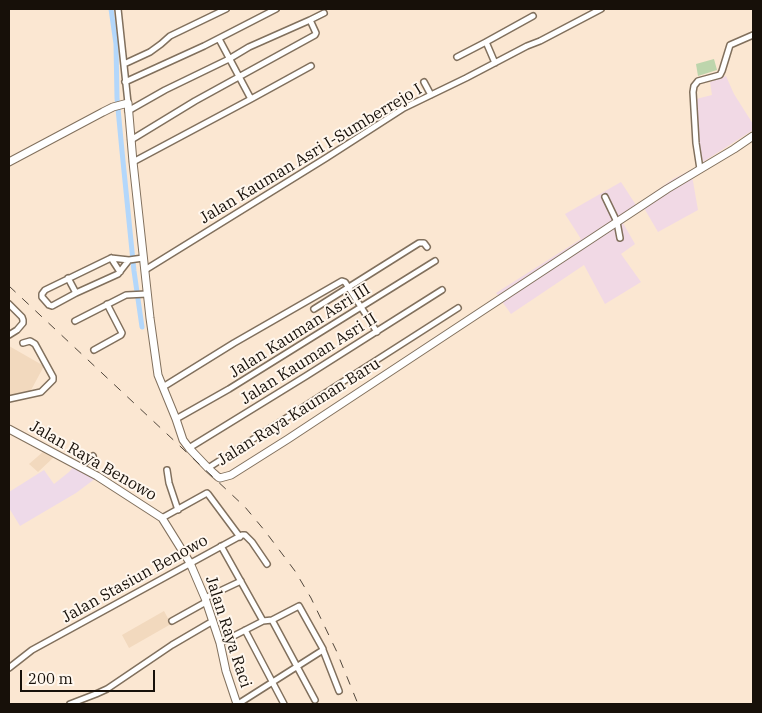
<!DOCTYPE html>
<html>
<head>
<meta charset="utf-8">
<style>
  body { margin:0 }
  #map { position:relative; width:762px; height:713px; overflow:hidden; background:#fbe7d2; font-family:"IBM Plex Serif",serif }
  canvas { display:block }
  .frame { position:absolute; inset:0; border:10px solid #171009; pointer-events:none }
  .scale { position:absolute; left:20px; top:670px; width:135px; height:22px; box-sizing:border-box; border:2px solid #171009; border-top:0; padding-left:6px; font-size:15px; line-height:18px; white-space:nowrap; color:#171009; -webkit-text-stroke:4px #fff7ee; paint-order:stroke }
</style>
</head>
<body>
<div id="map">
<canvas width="762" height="713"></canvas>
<div class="frame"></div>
<div class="scale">200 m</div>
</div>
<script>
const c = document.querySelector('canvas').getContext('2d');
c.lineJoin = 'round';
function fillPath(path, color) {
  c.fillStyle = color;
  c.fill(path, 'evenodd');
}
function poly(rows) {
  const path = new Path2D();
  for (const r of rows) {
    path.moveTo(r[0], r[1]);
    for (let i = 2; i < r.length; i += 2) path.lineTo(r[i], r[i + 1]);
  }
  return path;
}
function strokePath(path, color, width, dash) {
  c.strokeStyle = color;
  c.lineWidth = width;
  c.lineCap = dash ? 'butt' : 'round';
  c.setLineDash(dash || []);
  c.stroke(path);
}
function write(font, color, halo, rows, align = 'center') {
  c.font = font + ' "IBM Plex Serif",serif';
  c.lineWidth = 4;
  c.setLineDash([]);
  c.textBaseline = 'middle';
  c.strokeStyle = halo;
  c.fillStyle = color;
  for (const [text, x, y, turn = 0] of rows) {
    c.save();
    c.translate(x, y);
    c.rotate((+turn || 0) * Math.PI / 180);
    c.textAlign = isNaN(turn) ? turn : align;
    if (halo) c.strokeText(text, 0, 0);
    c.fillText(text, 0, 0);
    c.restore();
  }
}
fillPath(poly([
  [9,346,44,366,30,392,15,395,9,398],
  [44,451,54,457,38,472,29,464],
  [164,611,171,624,129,648,122,635]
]), '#f2d9be');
fillPath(poly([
  [726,76,734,94,753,124,753,130,703,162,697,137,696,99,712,95,710,82],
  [691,170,698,210,658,232,644,208,623,223,635,244,621,254,641,282,605,304,584,265,511,314,496,293,581,239,565,214,621,182,636,205,673,179]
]), '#f1d9e5');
fillPath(poly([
  [75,465,96,478,76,493,20,526,9,508,9,492,44,470,54,484,69,472]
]), '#eedae9');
fillPath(poly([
  [714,59,717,70,698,76,696,64]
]), '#bdd5ac');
strokePath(poly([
  [111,9,116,44,117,98,122,151,134,271,142,327]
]), '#b3d7fb', 5);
const street = poly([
  [118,9,128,103],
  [219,39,251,99],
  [457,57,486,42],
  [495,63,486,42,533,16],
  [124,64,150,52,161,44,170,36,226,9],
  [125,82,204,46,276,9],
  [424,82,431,95],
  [128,111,165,90,229,59,249,47,310,20],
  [131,140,195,101,315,35,316,33,310,20,324,13],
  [133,162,251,99,311,66],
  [700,169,696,143,693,92,694,86,698,81,720,75,722,71,730,45,753,35],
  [605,197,617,222,620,238],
  [111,258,129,260,118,274,76,293,52,306,49,305,42,297,42,294,45,290,111,258],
  [111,258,120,272],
  [129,260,143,258],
  [145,270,326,158,404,108,466,78,527,46,540,41,601,9],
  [68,278,76,293],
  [9,304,22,317,23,320,23,323,17,330,9,335],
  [314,309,419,243,424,243,427,247],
  [75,321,126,295,147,294],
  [94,350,121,335,122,333,107,304],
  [163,387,234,343,342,281,345,282,377,332],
  [9,399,41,392,53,380,53,377,35,344,30,341,23,343],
  [176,419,229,389,435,261],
  [189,448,306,376,442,290],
  [80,467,93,456],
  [208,468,458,308],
  [167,470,169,483,178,510],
  [162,518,207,493,208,494,240,537],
  [221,546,263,621],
  [205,598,241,581],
  [272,620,315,700],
  [172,621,206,602],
  [245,630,284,704],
  [220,643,263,621,272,620,299,606,323,649,323,650,238,704],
  [323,650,339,691],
  [9,668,32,650,242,535,245,535,252,542,267,564],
  [70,704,96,694,107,689,172,645,213,621]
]);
const secondary = poly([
  [9,162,103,112,113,107,128,103,133,162,150,318,158,375,176,419,183,440,189,448,208,468,218,477,220,478,231,475,288,439,667,189,734,149,753,136],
  [9,429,97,476,162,518,190,563,205,598,220,643,226,671,237,704]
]);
strokePath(street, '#81705d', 8);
strokePath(secondary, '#81705d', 9);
strokePath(street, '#fff', 5);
strokePath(secondary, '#fff', 7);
strokePath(poly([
  [9,286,245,507,265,531,295,571,311,598,336,650,358,704]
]), '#50463b', 1, [9, 9]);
write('16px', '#171009', '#fff7ee', [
  ["Jalan Kauman Asri I-Sumberrejo I",311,154,-31],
  ["Jalan Kauman Asri III",300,331,-32],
  ["Jalan Kauman Asri II",309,359,-32],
  ["Jalan Raya Kauman Baru",299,412,-32],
  ["Jalan Raya Benowo",93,461,30],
  ["Jalan Stasiun Benowo",135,579,-29],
  ["Jalan Raya Raci",228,632,72]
]);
</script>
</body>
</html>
